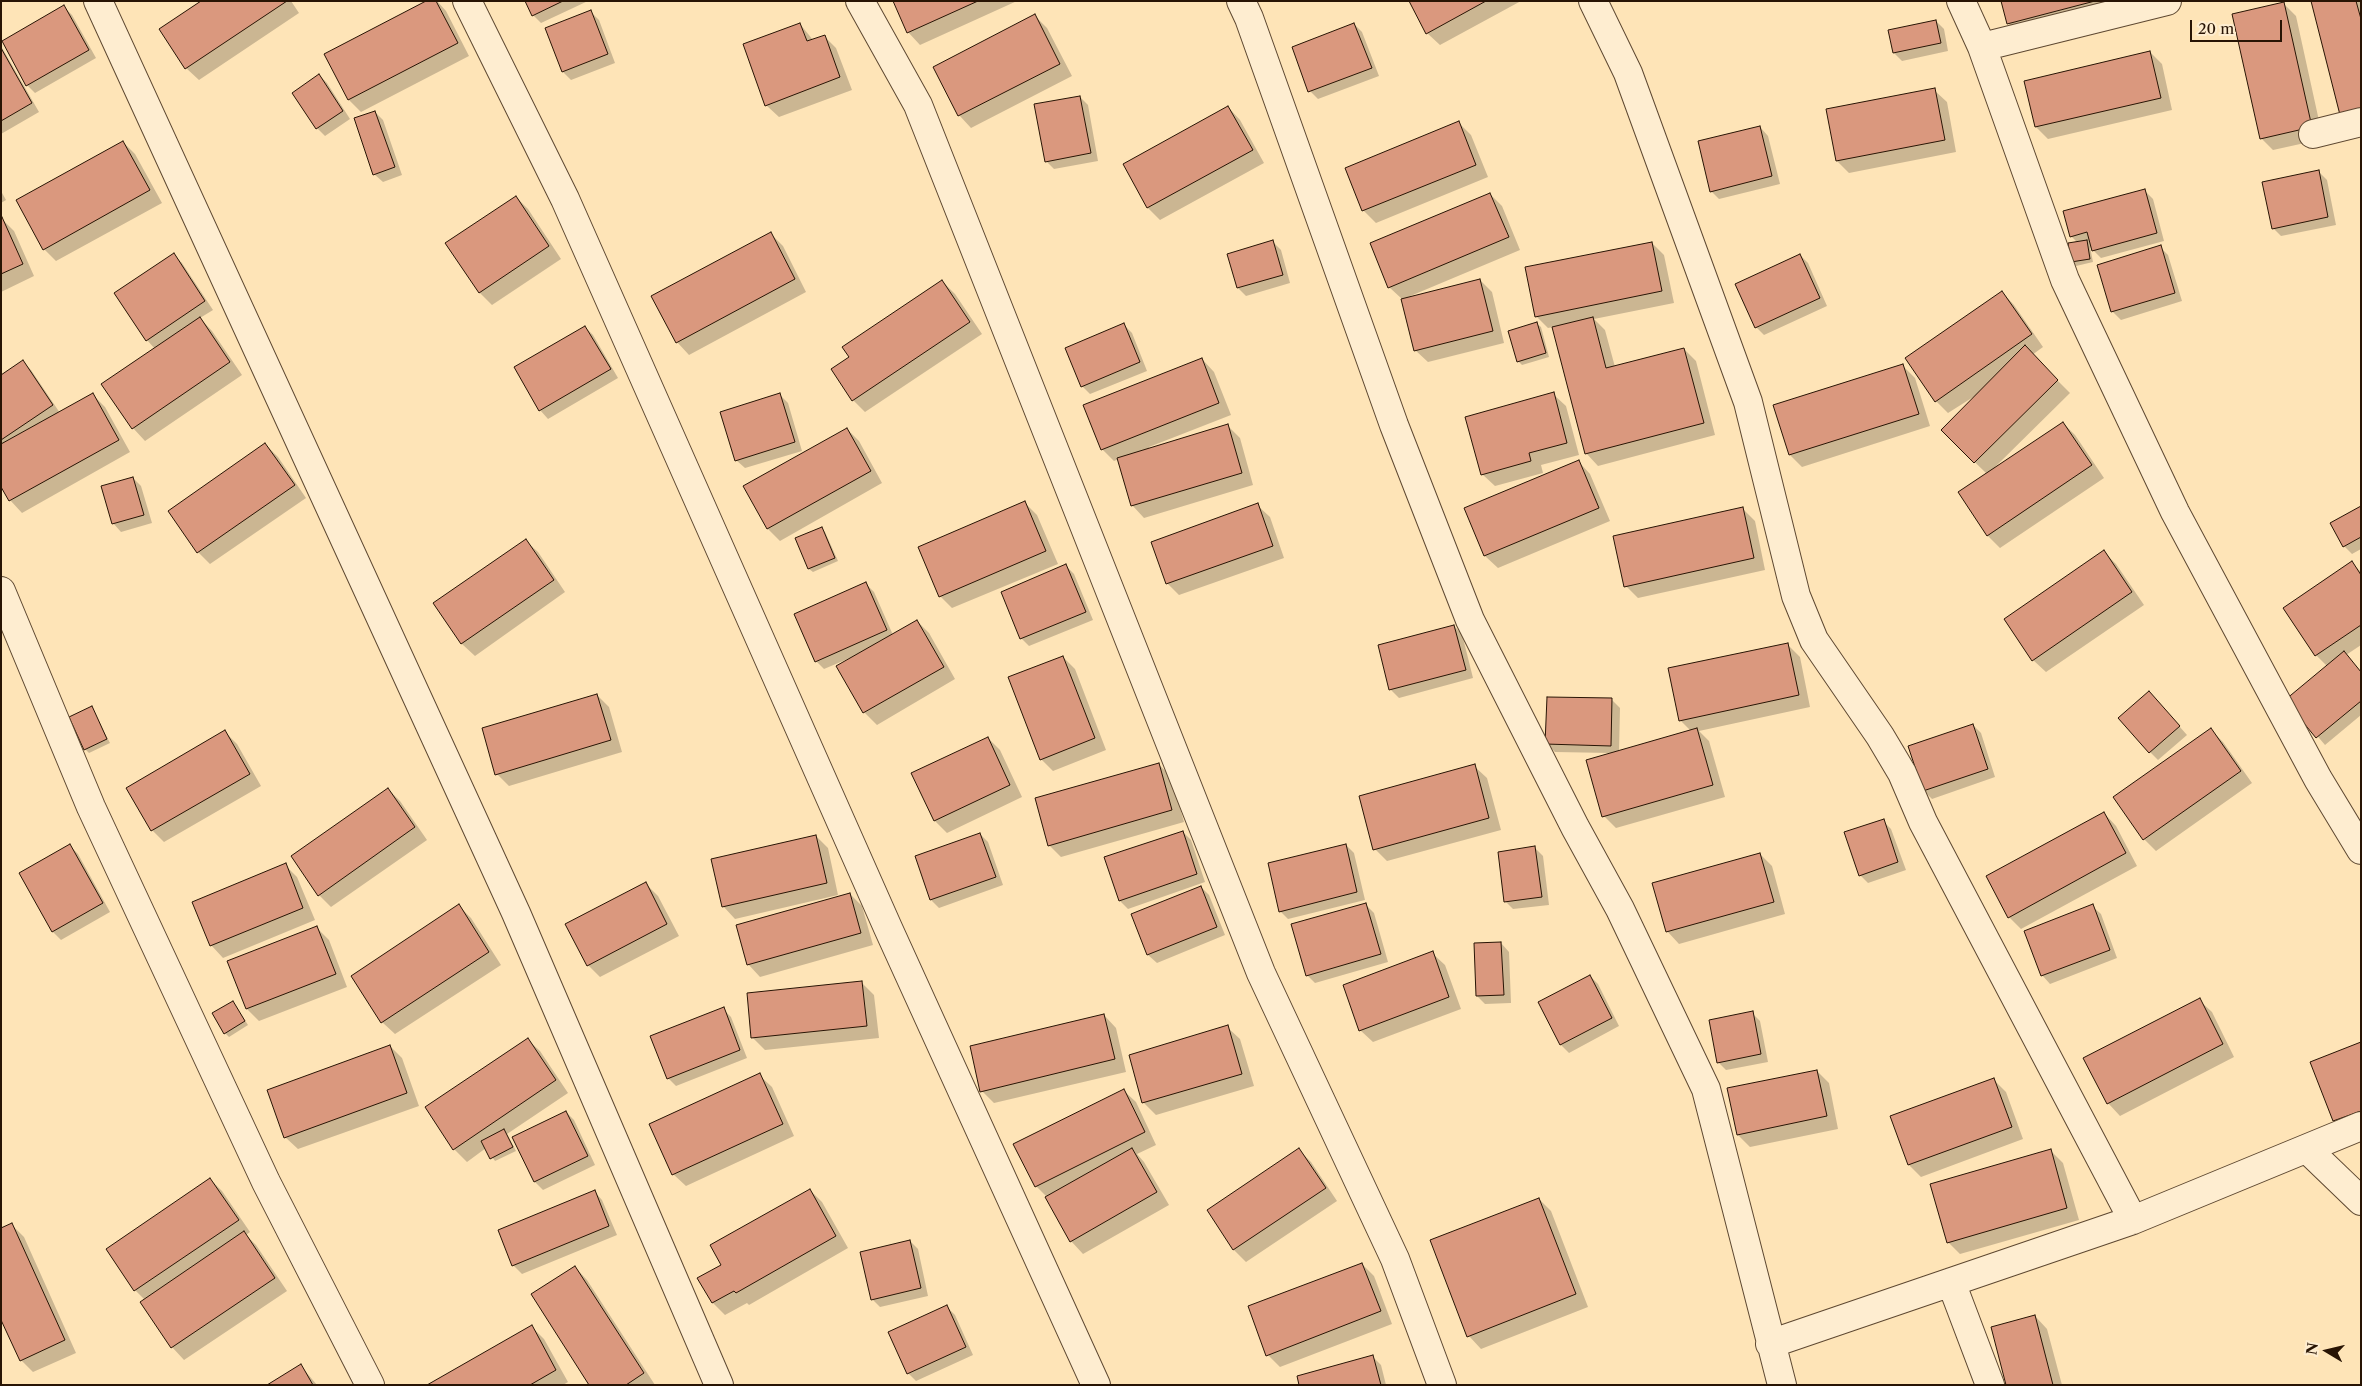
<!DOCTYPE html>
<html>
<head>
<meta charset="utf-8">
<style>
  body { margin:0 }
  #map { position:relative; width:2362px; height:1386px; overflow:hidden; background:#fee4b7; font-family:"Libre Caslon Text",serif }
  canvas { display:block }
  .frame { position:absolute; inset:0; border:2px solid #281404; pointer-events:none }
  .north { position:absolute; left:2302px; top:1326px; width:50px; height:50px; -webkit-text-stroke:4px #feedd0; paint-order:stroke; rotate:279deg; font-size:14px; font-weight:700; line-height:20px; text-align:center; color:#281404 }
  .north::after { content:''; display:block; margin:auto; width:18px; height:22px; background:#281404; clip-path:polygon(50% 0,100% 100%,50% 72%,0 100%) }
  .scale { position:absolute; left:2190px; top:20px; width:92px; height:22px; box-sizing:border-box; border:2px solid #281404; border-top:0; padding-left:6px; font-size:15px; line-height:18px; white-space:nowrap; color:#281404; -webkit-text-stroke:4px #feedd0; paint-order:stroke }
</style>
</head>
<body>
<div id="map">
<canvas width="2362" height="1386"></canvas>
<div class="frame"></div>
<div class="north">N</div>
<div class="scale">20 m</div>
</div>
<script>
const c = document.querySelector('canvas').getContext('2d');
c.lineJoin = 'round';
function fillPath(path, color) {
  c.fillStyle = color;
  c.fill(path, 'evenodd');
}
function poly(rows) {
  const path = new Path2D();
  for (const r of rows) {
    path.moveTo(r[0], r[1]);
    for (let i = 2; i < r.length; i += 2) path.lineTo(r[i], r[i + 1]);
  }
  return path;
}
function strokePath(path, color, width, dash) {
  c.strokeStyle = color;
  c.lineWidth = width;
  c.lineCap = dash ? 'butt' : 'round';
  c.setLineDash(dash || []);
  c.stroke(path);
}
fillPath(poly([
  [204,1,291,1,299,13,199,80,186,68,161,30],
  [429,1,437,1,446,11,469,56,361,112,349,100,326,54],
  [526,1,588,1,541,23,533,15],
  [894,1,1017,1,920,45,908,32],
  [1410,1,1521,1,1440,45,1427,33],
  [2003,1,2138,1,2020,35,2008,23],
  [2313,1,2361,1,2361,125],
  [2284,4,2296,16,2323,139,2273,150,2261,138],
  [64,7,72,15,96,58,35,93,27,85],
  [590,11,599,20,615,63,571,80,563,72,547,29],
  [1035,16,1047,28,1072,76,971,128,959,115],
  [1936,21,1944,29,1948,51,1902,61,1894,53],
  [800,24,813,40,824,36,836,48,852,90,779,117,766,105],
  [1354,24,1362,32,1379,76,1318,99,1310,91],
  [1,46,39,112,1,134],
  [2150,52,2162,64,2172,110,2048,139,2036,127],
  [319,75,327,83,350,119,325,136,317,128],
  [1934,90,1947,102,1956,152,1849,173,1837,161],
  [1080,97,1088,105,1098,161,1054,169,1046,161],
  [1228,107,1240,120,1264,163,1160,220,1148,208,1125,165],
  [375,112,383,120,402,175,383,182,374,174],
  [1459,123,1471,135,1488,177,1376,223,1363,210],
  [1760,127,1768,136,1780,184,1719,199,1711,191],
  [123,142,135,154,162,203,56,261,44,249],
  [2319,172,2327,180,2336,225,2281,236,2273,228],
  [1,191,6,200,1,203],
  [2145,191,2153,199,2164,241,2101,258,2090,247,2093,262,2076,266,2072,262,2078,243,2071,236],
  [1490,194,1502,206,1520,250,1408,297,1480,280,1492,292,1504,343,1428,362,1415,350,1402,299,1389,287],
  [516,197,528,209,561,259,492,305,480,293,447,243],
  [1,218,14,231,34,276,1,292],
  [770,233,783,246,806,292,689,355,677,342],
  [1273,242,1281,250,1290,283,1246,296,1238,288],
  [1652,243,1664,255,1674,303,1594,319,1605,330,1615,367,1684,349,1696,361,1715,435,1598,466,1586,453,1553,327,1548,328,1536,316],
  [2160,247,2168,255,2182,301,2121,320,2112,311],
  [174,255,182,263,213,310,200,318,212,331,242,375,145,441,133,428,103,385,155,349,147,340,116,294],
  [1800,255,1808,263,1827,306,1764,335,1756,327],
  [942,281,955,294,982,334,865,412,853,400,851,357],
  [2002,292,2014,305,2043,347,2032,355,2070,393,1993,469,2063,423,2075,435,2104,478,2000,548,1988,536,1960,492,1987,474,1942,430,1978,394,1948,413,1936,401],
  [1537,324,1541,327,1549,357,1522,365,1518,361],
  [1124,325,1132,333,1147,371,1090,394,1082,386],
  [585,327,593,335,618,378,548,419,540,410,515,368],
  [1202,359,1214,372,1231,415,1149,447,1150,449,1228,426,1240,438,1253,485,1144,518,1132,505,1119,459,1114,461,1102,449],
  [23,362,31,370,60,413,93,395,105,407,130,452,22,513,10,500,1,485,1,377],
  [1903,366,1915,378,1930,426,1802,467,1790,455,1775,406],
  [1553,394,1566,406,1579,455,1541,465,1543,473,1495,486,1482,474],
  [780,395,788,403,802,451,745,468,736,460],
  [847,429,859,441,882,483,780,541,768,529,745,487],
  [265,444,278,457,306,498,210,564,198,552],
  [1578,461,1590,474,1610,521,1498,568,1485,556,1466,508],
  [133,478,141,486,152,523,121,532,113,523],
  [1025,503,1037,515,1058,564,952,608,940,596],
  [1257,505,1270,517,1284,558,1179,595,1167,583],
  [1742,508,1755,521,1765,570,1638,598,1626,586],
  [2361,508,2361,549,2352,554,2344,546],
  [822,528,825,532,838,561,813,572,809,569,796,539],
  [525,540,538,552,565,592,475,656,462,644,435,604],
  [2104,552,2116,564,2144,605,2046,672,2033,660],
  [2352,563,2361,572,2361,645,2346,655,2361,672,2361,715,2325,745,2287,700,2328,667,2316,655],
  [1066,566,1074,574,1093,620,1029,646,1021,638],
  [866,584,874,592,893,635,917,621,929,633,955,679,877,725,864,712,838,667,851,659,850,658,824,669,816,661],
  [1454,626,1462,634,1473,678,1399,698,1391,690,1380,646],
  [1787,644,1800,657,1810,707,1699,731,1709,741,1725,797,1616,828,1604,816,1611,753,1555,752,1547,744,1612,700,1620,708,1619,752,1691,731,1680,720],
  [1063,657,1075,669,1106,750,1053,771,1041,759],
  [597,695,609,707,622,752,509,786,497,774],
  [2157,701,2187,735,2158,760,2150,752],
  [92,708,110,743,89,753,85,749],
  [1973,725,1981,733,1995,777,1932,799,1924,791],
  [2211,730,2223,742,2252,783,2156,851,2144,839],
  [225,732,237,744,261,786,164,842,152,830],
  [988,738,1000,750,1022,797,947,833,935,821],
  [1158,764,1171,776,1184,822,1061,857,1049,845],
  [1474,766,1487,778,1501,830,1387,861,1375,849],
  [388,789,400,801,427,840,331,907,319,895],
  [2104,813,2116,826,2137,866,2021,929,2009,917],
  [1883,821,1891,829,1906,870,1868,883,1860,875],
  [1183,832,1191,840,1205,882,1128,909,1120,901],
  [980,834,988,842,1003,885,939,908,931,900,917,857],
  [816,836,828,848,838,895,735,919,723,906],
  [1346,845,1354,853,1365,900,1288,919,1280,911],
  [70,846,78,854,110,912,61,940,53,932],
  [1535,848,1543,856,1549,905,1513,909,1505,901],
  [1760,854,1772,866,1785,914,1679,944,1667,931],
  [285,865,297,877,315,920,223,958,211,945],
  [646,884,658,896,679,936,600,977,588,965],
  [1201,887,1209,895,1225,935,1157,963,1148,955,1133,915],
  [850,894,862,906,873,945,760,977,748,964],
  [1366,905,1374,913,1388,962,1315,983,1307,975],
  [459,906,471,918,501,965,395,1034,382,1022],
  [2092,906,2101,914,2117,958,2050,984,2042,975],
  [316,927,329,940,347,987,259,1021,247,1009,229,961],
  [1501,943,1509,952,1511,1003,1485,1004,1477,996],
  [1432,953,1445,965,1461,1009,1373,1042,1360,1030],
  [1590,976,1598,984,1619,1026,1569,1053,1561,1045,1540,1003],
  [862,983,874,995,879,1038,765,1050,752,1037],
  [2199,1000,2212,1012,2234,1057,2120,1116,2108,1103],
  [233,1002,248,1025,229,1037,225,1033],
  [723,1009,731,1017,747,1058,676,1086,668,1078],
  [1752,1013,1760,1021,1768,1062,1726,1070,1718,1062],
  [1104,1015,1116,1028,1126,1072,994,1103,982,1091],
  [1227,1027,1240,1039,1254,1086,1156,1115,1144,1103,1130,1056],
  [527,1039,540,1051,568,1093,507,1134,516,1151,495,1161,486,1148,467,1162,454,1149,426,1108],
  [2361,1043,2361,1127,2347,1133,2334,1121,2312,1062],
  [390,1046,402,1058,419,1106,298,1149,285,1137],
  [1817,1071,1829,1083,1838,1129,1750,1147,1738,1135],
  [759,1075,772,1087,794,1136,686,1186,673,1174],
  [1993,1079,2006,1092,2023,1139,1921,1177,1909,1165],
  [1123,1090,1136,1102,1156,1145,1137,1154,1144,1162,1169,1205,1083,1254,1071,1241,1046,1196,1036,1186],
  [566,1112,574,1120,595,1165,543,1190,535,1182,514,1137],
  [1299,1150,1311,1162,1337,1201,1246,1262,1234,1250,1209,1211],
  [2051,1151,2063,1163,2079,1220,1960,1254,1948,1242],
  [210,1179,222,1191,250,1232,246,1235,256,1245,287,1291,184,1360,172,1347,141,1302,145,1300,135,1290],
  [810,1190,822,1202,848,1248,749,1305,747,1303,725,1315,713,1303,699,1278,723,1265],
  [594,1191,602,1200,617,1235,522,1274,514,1266,499,1230],
  [1539,1199,1551,1211,1588,1307,1481,1349,1469,1336],
  [12,1225,24,1237,76,1353,33,1372,21,1360],
  [910,1241,918,1249,928,1296,880,1307,872,1299],
  [1362,1264,1374,1276,1392,1324,1280,1367,1268,1355],
  [575,1267,587,1280,655,1385,590,1385],
  [947,1307,955,1315,973,1355,916,1381,908,1373],
  [2035,1316,2047,1329,2062,1385,2008,1385],
  [531,1326,544,1339,568,1382,563,1385,429,1385],
  [1372,1356,1381,1365,1386,1385,1300,1385],
  [301,1366,317,1385,270,1385]
]), '#0003');
const building = poly([
  [201,1,287,1,185,69,159,29,201,1],
  [426,1,436,1,458,43,348,100,324,54,426,1],
  [525,1,563,1,532,16,525,1],
  [893,1,978,1,907,33,893,1],
  [1409,1,1486,1,1426,34,1409,1],
  [2001,1,2095,1,2007,24,2001,1],
  [2311,1,2356,1,2361,19,2361,109,2340,115,2311,1],
  [2284,2,2312,127,2260,139,2232,14,2284,2],
  [64,5,89,50,26,86,2,41,64,5],
  [591,10,608,54,562,72,545,28,591,10],
  [1035,14,1060,64,958,116,933,67,1035,14],
  [1936,20,1941,43,1893,53,1888,30,1936,20],
  [800,23,807,41,825,35,840,77,765,106,743,44,800,23],
  [1354,23,1372,68,1308,92,1292,47,1354,23],
  [1,48,32,103,1,121,1,48],
  [2150,51,2161,98,2035,127,2024,81,2150,51],
  [319,74,343,111,316,129,292,93,319,74],
  [1935,88,1945,140,1836,161,1826,109,1935,88],
  [1080,96,1091,153,1045,162,1034,104,1080,96],
  [1228,106,1253,150,1147,208,1123,164,1228,106],
  [375,111,395,167,373,175,354,118,375,111],
  [1459,121,1476,165,1362,211,1345,168,1459,121],
  [1760,126,1772,176,1710,192,1698,141,1760,126],
  [123,141,150,190,43,250,16,200,123,141],
  [2319,170,2328,217,2272,229,2262,182,2319,170],
  [2145,189,2157,233,2092,251,2087,232,2070,237,2063,211,2145,189],
  [1490,193,1509,237,1388,288,1370,243,1490,193],
  [516,196,549,246,479,293,445,243,516,196],
  [2,217,23,264,1,274,1,217,2,217],
  [771,232,795,279,676,343,651,296,771,232],
  [1273,240,1283,275,1237,288,1227,254,1273,240],
  [2087,240,2090,259,2071,262,2068,243,2087,240],
  [1652,242,1662,291,1535,317,1525,267,1652,242],
  [2161,245,2175,293,2111,312,2097,265,2161,245],
  [174,253,205,301,146,341,114,293,174,253],
  [1800,254,1820,298,1755,328,1735,284,1800,254],
  [1480,279,1493,331,1414,351,1401,299,1480,279],
  [942,280,970,322,852,401,831,369,849,357,842,347,942,280],
  [2002,291,2032,334,1935,402,1905,358,2002,291],
  [200,317,230,362,132,429,101,384,200,317],
  [1593,317,1606,368,1684,348,1704,423,1585,454,1552,327,1593,317],
  [1537,322,1546,353,1517,362,1508,331,1537,322],
  [1124,323,1140,362,1081,387,1065,348,1124,323],
  [585,326,611,369,539,411,514,367,585,326],
  [2025,345,2058,380,1974,463,1941,430,2025,345],
  [1202,358,1219,403,1101,450,1083,405,1202,358],
  [23,360,53,405,1,440,1,375,23,360],
  [1903,364,1919,414,1789,455,1773,405,1903,364],
  [1554,392,1567,443,1529,453,1531,461,1481,475,1465,417,1554,392],
  [93,393,119,440,9,501,1,487,1,444,93,393],
  [780,393,795,442,735,461,720,412,780,393],
  [2063,422,2092,465,1987,536,1958,492,2063,422],
  [1228,424,1242,473,1131,506,1117,458,1228,424],
  [847,428,871,471,767,529,743,486,847,428],
  [265,443,295,485,197,553,168,511,265,443],
  [1579,460,1599,508,1484,556,1464,508,1579,460],
  [133,477,144,515,112,524,101,486,133,477],
  [1025,501,1046,551,939,597,918,547,1025,501],
  [1258,503,1273,546,1166,584,1151,542,1258,503],
  [2361,506,2361,537,2343,547,2330,523,2361,506],
  [1743,507,1754,558,1624,587,1613,536,1743,507],
  [822,527,835,558,808,569,795,538,822,527],
  [526,539,554,580,461,644,433,603,526,539],
  [2104,550,2132,592,2032,661,2004,619,2104,550],
  [2352,561,2361,575,2361,625,2315,656,2283,608,2352,561],
  [1066,564,1086,612,1020,639,1001,592,1066,564],
  [866,582,887,630,815,662,794,614,866,582],
  [917,620,944,667,863,713,836,666,917,620],
  [1454,625,1466,670,1389,690,1378,645,1454,625],
  [1788,643,1799,695,1679,721,1668,668,1788,643],
  [2344,651,2361,672,2361,701,2316,738,2285,700,2344,651],
  [1063,656,1095,738,1040,760,1008,677,1063,656],
  [2149,691,2180,726,2149,753,2118,718,2149,691],
  [597,694,611,740,495,775,482,728,597,694],
  [1547,697,1612,698,1611,746,1545,744,1547,697],
  [92,706,107,739,84,750,69,717,92,706],
  [1973,724,1988,769,1923,791,1908,746,1973,724],
  [1697,728,1713,785,1602,817,1586,760,1697,728],
  [2211,728,2241,771,2143,840,2113,797,2211,728],
  [225,730,250,774,151,831,126,788,225,730],
  [988,737,1010,785,934,821,911,773,988,737],
  [1159,763,1172,810,1048,846,1035,798,1159,763],
  [1475,764,1489,818,1373,850,1359,796,1475,764],
  [388,788,415,827,318,896,291,856,388,788],
  [2104,812,2126,853,2008,918,1986,876,2104,812],
  [1884,819,1898,862,1859,876,1844,832,1884,819],
  [1183,831,1197,874,1119,901,1104,857,1183,831],
  [980,833,996,877,930,900,915,856,980,833],
  [816,835,827,883,722,907,711,859,816,835],
  [70,844,103,903,52,932,19,873,70,844],
  [1346,844,1357,892,1279,912,1268,863,1346,844],
  [1535,846,1542,897,1504,902,1498,852,1535,846],
  [1760,853,1774,902,1666,932,1652,883,1760,853],
  [286,863,303,908,210,946,192,902,286,863],
  [646,882,667,924,587,966,565,924,646,882],
  [1201,886,1217,927,1147,955,1131,914,1201,886],
  [850,893,861,933,747,965,736,925,850,893],
  [1366,903,1381,954,1306,976,1291,924,1366,903],
  [459,904,489,952,381,1023,351,976,459,904],
  [2093,904,2110,950,2041,976,2024,931,2093,904],
  [317,926,336,974,246,1009,227,961,317,926],
  [1501,942,1504,995,1476,996,1474,943,1501,942],
  [1433,951,1449,997,1359,1031,1343,985,1433,951],
  [1590,975,1612,1018,1560,1045,1538,1002,1590,975],
  [862,981,867,1026,751,1038,747,993,862,981],
  [2200,998,2223,1044,2107,1104,2083,1058,2200,998],
  [233,1001,245,1021,224,1034,212,1013,233,1001],
  [724,1007,740,1050,667,1079,650,1036,724,1007],
  [1753,1011,1761,1054,1717,1063,1709,1020,1753,1011],
  [1104,1014,1115,1059,980,1092,970,1046,1104,1014],
  [1228,1025,1242,1074,1142,1103,1129,1055,1228,1025],
  [528,1038,556,1080,453,1150,425,1107,528,1038],
  [2361,1042,2361,1111,2333,1121,2310,1062,2361,1042],
  [390,1045,407,1093,284,1138,267,1090,390,1045],
  [1817,1070,1827,1116,1737,1135,1727,1088,1817,1070],
  [760,1073,783,1124,672,1175,649,1124,760,1073],
  [1994,1078,2012,1127,1908,1165,1890,1116,1994,1078],
  [1124,1089,1145,1132,1035,1187,1013,1144,1124,1089],
  [566,1111,588,1156,534,1182,512,1137,566,1111],
  [504,1129,513,1147,490,1159,481,1141,504,1129],
  [1132,1148,1157,1192,1070,1242,1045,1197,1132,1148],
  [1299,1148,1326,1188,1233,1250,1207,1210,1299,1148],
  [2051,1149,2067,1208,1947,1243,1930,1184,2051,1149],
  [210,1178,239,1220,134,1291,106,1249,210,1178],
  [810,1189,836,1236,736,1293,734,1291,712,1303,697,1278,721,1265,710,1245,810,1189],
  [595,1190,609,1226,512,1266,498,1230,595,1190],
  [1539,1198,1576,1294,1467,1337,1430,1240,1539,1198],
  [12,1223,65,1340,20,1361,1,1320,1,1228,12,1223],
  [244,1231,275,1278,171,1348,140,1302,244,1231],
  [910,1240,921,1288,871,1300,860,1252,910,1240],
  [1362,1263,1381,1311,1266,1356,1248,1306,1362,1263],
  [575,1266,644,1373,626,1385,589,1385,531,1294,575,1266],
  [947,1305,966,1347,907,1374,888,1332,947,1305],
  [2035,1315,2053,1385,2006,1385,1991,1327,2035,1315],
  [532,1325,556,1370,530,1385,427,1385,532,1325],
  [1373,1355,1381,1385,1299,1385,1297,1376,1373,1355],
  [301,1364,313,1385,267,1385,301,1364]
]);
fillPath(building, '#da987e');
strokePath(building, '#281404', 1);
const minor = poly([
  [98,1,516,913,719,1385],
  [467,1,565,199,888,928,1096,1385],
  [860,1,918,105,1261,973,1395,1259,1442,1385],
  [1241,1,1249,18,1394,425,1470,620,1575,827,1620,909,1706,1089,1782,1385],
  [1593,1,1628,73,1748,402,1796,596,1814,640,1880,736,1902,773,1923,822,2133,1220],
  [1961,1,1982,47,2065,280,2175,512,2318,779,2361,850],
  [1982,47,2167,1],
  [2313,134,2361,122],
  [1,591,91,807,266,1182,370,1385],
  [2307,1149,2361,1201],
  [1951,1282,1990,1385],
  [1770,1344,2133,1220,2361,1126]
]);
strokePath(minor, '#5e4831', 30);
strokePath(minor, '#feedd0', 28);
</script>
</body>
</html>
